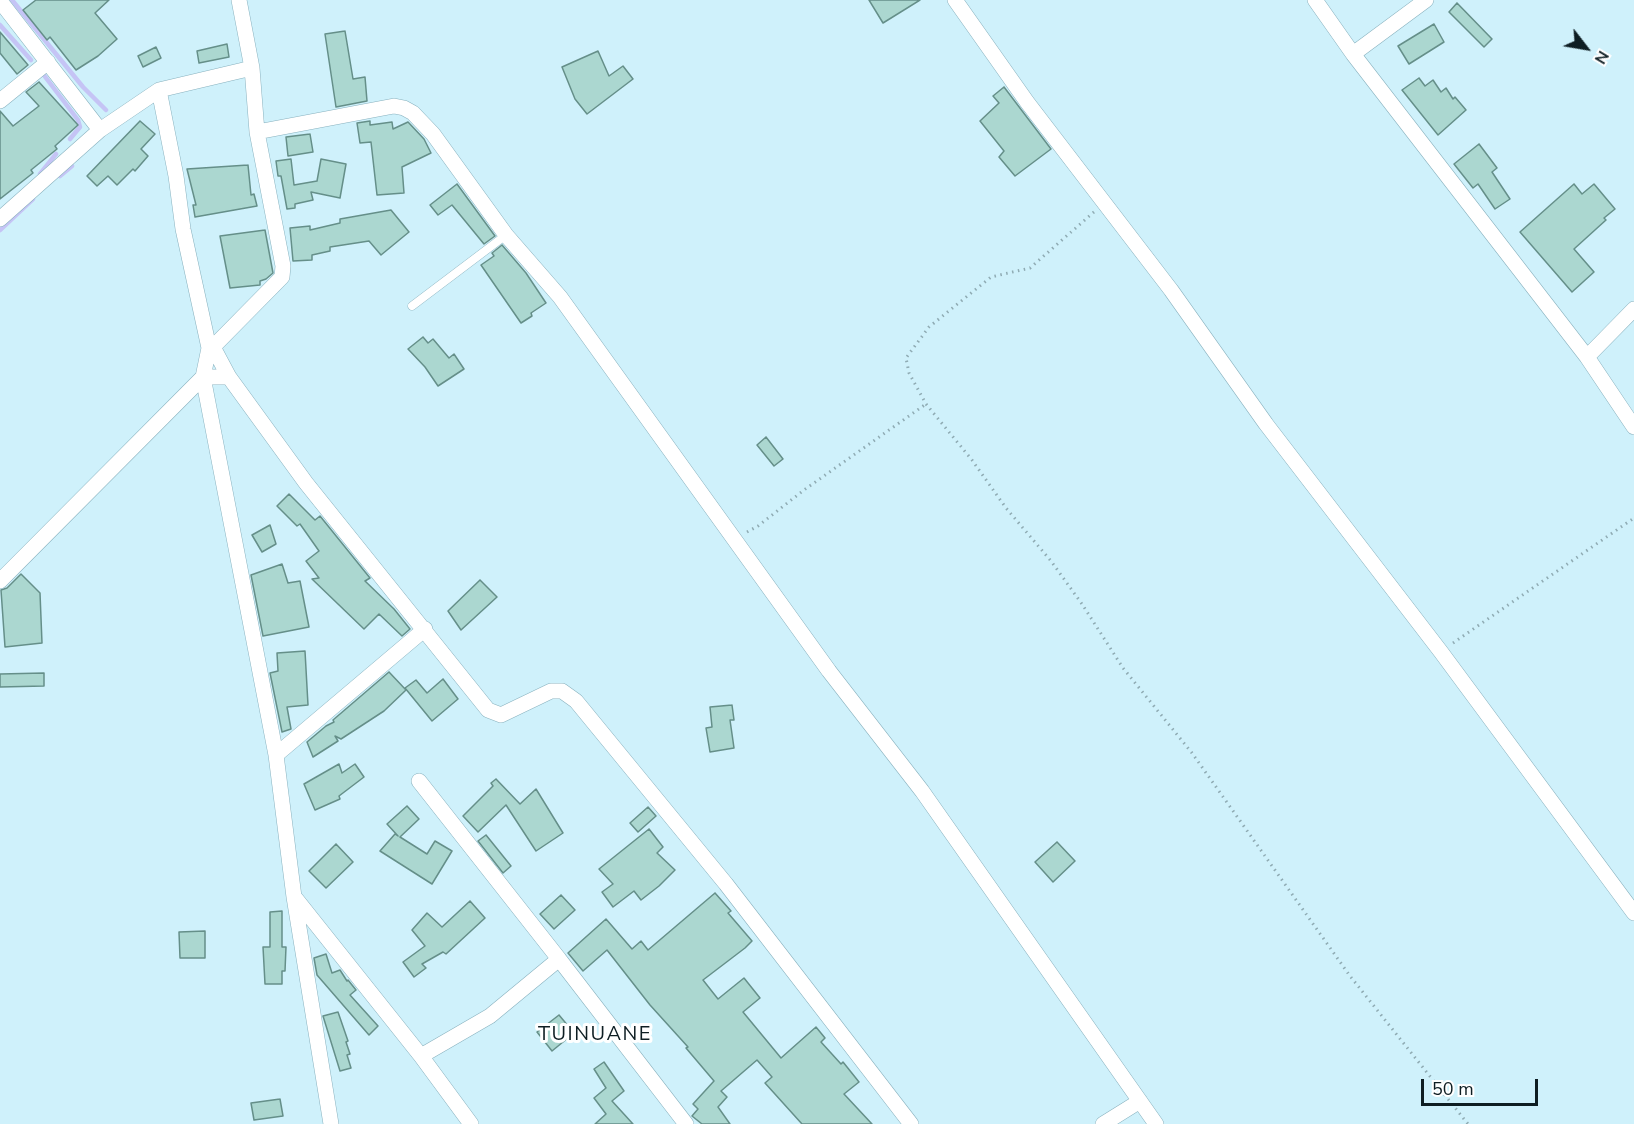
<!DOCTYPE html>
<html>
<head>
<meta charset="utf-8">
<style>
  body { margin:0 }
  #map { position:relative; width:1634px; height:1124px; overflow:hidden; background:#cff1fb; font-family:"Nunito Sans",sans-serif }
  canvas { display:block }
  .north { position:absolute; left:1556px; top:18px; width:60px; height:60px; -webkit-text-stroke:4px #fff; paint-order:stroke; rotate:121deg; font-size:16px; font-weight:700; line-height:24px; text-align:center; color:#0e1e23 }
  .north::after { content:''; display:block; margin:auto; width:21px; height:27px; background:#0e1e23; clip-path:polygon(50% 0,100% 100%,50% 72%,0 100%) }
  .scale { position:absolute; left:1421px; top:1079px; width:117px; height:27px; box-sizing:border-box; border:3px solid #0e1e23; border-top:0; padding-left:8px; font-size:18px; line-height:21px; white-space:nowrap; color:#0e1e23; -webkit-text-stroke:4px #fff; paint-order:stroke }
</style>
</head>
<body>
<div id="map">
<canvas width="1634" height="1124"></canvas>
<div class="north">N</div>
<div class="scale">50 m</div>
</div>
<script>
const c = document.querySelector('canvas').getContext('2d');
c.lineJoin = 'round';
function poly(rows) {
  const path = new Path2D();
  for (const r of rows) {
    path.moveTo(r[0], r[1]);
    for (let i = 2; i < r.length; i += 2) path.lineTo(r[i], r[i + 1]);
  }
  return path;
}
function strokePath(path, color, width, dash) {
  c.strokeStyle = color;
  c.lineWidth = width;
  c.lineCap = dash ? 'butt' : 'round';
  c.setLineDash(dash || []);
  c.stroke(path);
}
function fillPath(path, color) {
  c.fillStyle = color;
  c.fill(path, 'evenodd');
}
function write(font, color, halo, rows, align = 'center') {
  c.font = font + ' "Nunito Sans",sans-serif';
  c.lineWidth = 6;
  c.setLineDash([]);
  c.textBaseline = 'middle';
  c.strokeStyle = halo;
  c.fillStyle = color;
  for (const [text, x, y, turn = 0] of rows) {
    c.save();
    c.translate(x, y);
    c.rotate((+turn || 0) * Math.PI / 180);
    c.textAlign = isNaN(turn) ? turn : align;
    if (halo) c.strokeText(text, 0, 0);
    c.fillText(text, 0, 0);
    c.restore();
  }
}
strokePath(poly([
  [12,0,83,87,106,110],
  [0,25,31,60],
  [43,74,78,120,80,127,70,139],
  [40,174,56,154],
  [60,176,72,166],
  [0,230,33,199]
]), '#c5c4f5', 4.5);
const building = poly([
  [36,0,109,0,95,13,117,39,98,56,76,70,50,37,47,40,23,10,36,0],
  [869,0,920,0,883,23,869,0],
  [1457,3,1492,39,1484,47,1449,12,1457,3],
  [1434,24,1444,42,1409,64,1398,46,1434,24],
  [345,31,353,79,365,77,367,101,336,107,325,34,345,31],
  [0,32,28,65,17,74,0,53,0,32],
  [227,44,229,57,199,63,197,51,227,44],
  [156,47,161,58,143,67,138,56,156,47],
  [598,51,609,76,623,66,633,79,587,114,575,99,562,67,598,51],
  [1419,78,1425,86,1433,80,1441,92,1446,88,1453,99,1455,97,1466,110,1438,135,1402,90,1419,78],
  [39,82,78,125,55,146,57,149,31,170,33,173,0,199,0,111,13,126,39,106,26,92,39,82],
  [1004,87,1051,149,1015,176,999,157,1004,151,980,121,999,103,993,96,1004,87],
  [140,121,155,134,141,149,148,156,135,171,133,169,117,185,108,176,97,186,87,176,140,121],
  [370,121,370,125,392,122,393,129,408,122,424,139,431,153,402,167,404,193,377,195,371,142,360,143,357,123,370,121],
  [310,134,313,152,288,156,286,137,310,134],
  [1479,144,1497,168,1492,172,1510,199,1495,209,1478,184,1473,188,1454,164,1479,144],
  [291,159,294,185,317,181,321,159,346,164,340,198,311,192,313,200,295,204,295,208,287,209,281,176,278,176,276,161,291,159],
  [248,165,251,195,254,194,257,206,195,217,193,205,196,205,187,169,248,165],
  [457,184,495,236,484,244,452,205,438,215,430,205,457,184],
  [1574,184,1582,194,1594,184,1615,209,1604,218,1606,220,1574,249,1594,272,1572,292,1520,232,1574,184],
  [391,210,409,232,381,255,369,241,330,247,330,251,312,255,312,260,293,261,290,228,310,226,310,230,340,223,340,219,391,210],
  [265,230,273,273,266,279,260,281,260,285,230,288,220,236,265,230],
  [502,245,526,273,546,303,531,313,532,316,521,323,481,265,494,256,492,253,502,245],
  [423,337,428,343,433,339,449,358,454,354,464,369,438,386,425,367,408,349,423,337],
  [766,437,783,459,774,466,757,445,766,437],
  [289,494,315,520,320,516,370,578,365,581,394,609,410,629,402,636,379,614,364,629,312,579,319,578,306,561,319,551,300,524,297,526,277,506,289,494],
  [270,525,276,544,262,552,252,535,270,525],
  [282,564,288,583,300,581,309,627,263,636,251,575,282,564],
  [21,574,40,593,42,643,5,647,1,590,7,588,21,574],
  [480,580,497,597,461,630,448,611,480,580],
  [305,651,308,705,287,707,291,729,282,732,270,673,278,671,277,653,305,651],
  [389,672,406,690,384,711,341,739,335,736,338,741,313,757,307,742,326,726,334,722,333,720,389,672],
  [44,673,44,686,0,687,0,674,44,673],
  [443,679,458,699,432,721,405,688,416,680,427,693,443,679],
  [732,705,734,720,730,720,734,748,710,752,706,728,712,727,710,707,732,705],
  [339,764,342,773,355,764,364,777,339,796,340,799,315,810,304,784,339,764],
  [496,779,520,804,536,789,563,833,536,851,506,805,478,832,463,816,493,786,491,783,496,779],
  [407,806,419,819,400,837,427,854,435,841,452,851,432,884,380,851,395,834,398,836,387,824,407,806],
  [648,807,656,816,638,832,630,823,648,807],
  [649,829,663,847,657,853,675,870,659,886,641,900,634,891,613,907,602,892,613,884,599,869,649,829],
  [486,835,511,866,503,873,478,841,486,835],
  [1057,842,1075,861,1053,882,1035,862,1057,842],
  [336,844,353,862,326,888,309,871,336,844],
  [715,893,731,911,728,913,752,941,745,948,703,980,718,999,744,978,760,998,743,1012,781,1058,816,1027,825,1038,821,1042,841,1064,843,1062,859,1082,844,1094,872,1124,802,1124,765,1083,772,1077,757,1060,721,1091,727,1097,718,1107,730,1124,702,1124,692,1116,698,1109,693,1104,714,1081,686,1048,688,1047,650,1005,607,950,583,971,568,953,606,919,632,949,641,941,648,950,715,893],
  [561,895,575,910,554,929,540,914,561,895],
  [470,901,485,918,446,954,443,952,422,964,426,968,414,977,403,962,425,946,412,930,427,913,442,927,470,901],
  [282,911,282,947,286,947,285,971,282,971,282,984,265,984,263,947,270,947,270,912,282,911],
  [205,931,205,958,180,958,179,932,205,931],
  [326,954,332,973,340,970,347,981,348,980,356,990,350,995,378,1026,369,1035,317,975,314,958,326,954],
  [338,1012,348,1041,346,1042,350,1054,347,1055,351,1068,340,1071,323,1016,338,1012],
  [559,1015,574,1033,552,1051,537,1032,559,1015],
  [604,1062,624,1091,612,1101,633,1124,595,1124,606,1114,594,1098,606,1088,594,1069,604,1062],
  [280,1099,283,1116,254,1120,251,1103,280,1099]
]);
fillPath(building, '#abd7d0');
strokePath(building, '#658f89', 1.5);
const service = poly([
  [412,306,506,235]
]);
const minor = poly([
  [955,0,1027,102,1171,290,1266,424,1441,652,1634,913],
  [1315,0,1353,54,1587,357,1634,427],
  [0,1,100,130],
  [1353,54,1426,0],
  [159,90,176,176,183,229,209,348,203,377,276,755,294,897,331,1124],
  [0,101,48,62],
  [257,132,394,106,404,108,413,113,433,134,506,235,560,297,829,671,922,791,1156,1124],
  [0,219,100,130,159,90,252,68],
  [213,347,229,377,306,483,488,710,501,715,551,691,562,691,576,701,726,884,911,1124],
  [209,348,213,347,282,277,283,266,257,132,252,68,239,0],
  [1587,357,1634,309],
  [0,581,203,377,229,377],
  [276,755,425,629],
  [419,781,559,959],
  [296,899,421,1056,471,1124],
  [421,1056,490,1016,559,959,686,1124],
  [1103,1124,1140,1101]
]);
strokePath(service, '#88b1be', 9);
strokePath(minor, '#88b1be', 16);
strokePath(poly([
  [1094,212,1030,268,991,277,929,327,906,358,909,373,926,404,972,460,1006,508,1051,561,1082,604,1123,668,1192,753,1350,976,1468,1124],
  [747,532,758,526,804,490,926,404],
  [1453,643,1634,518]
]), '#8fabb3', 3, [1.5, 4.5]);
strokePath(service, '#fff', 8);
strokePath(minor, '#fff', 15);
c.letterSpacing = '1.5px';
write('20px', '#0e1e23', '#fff', [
  ["TUINUANE",595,1035]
]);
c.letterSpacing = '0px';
</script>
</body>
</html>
